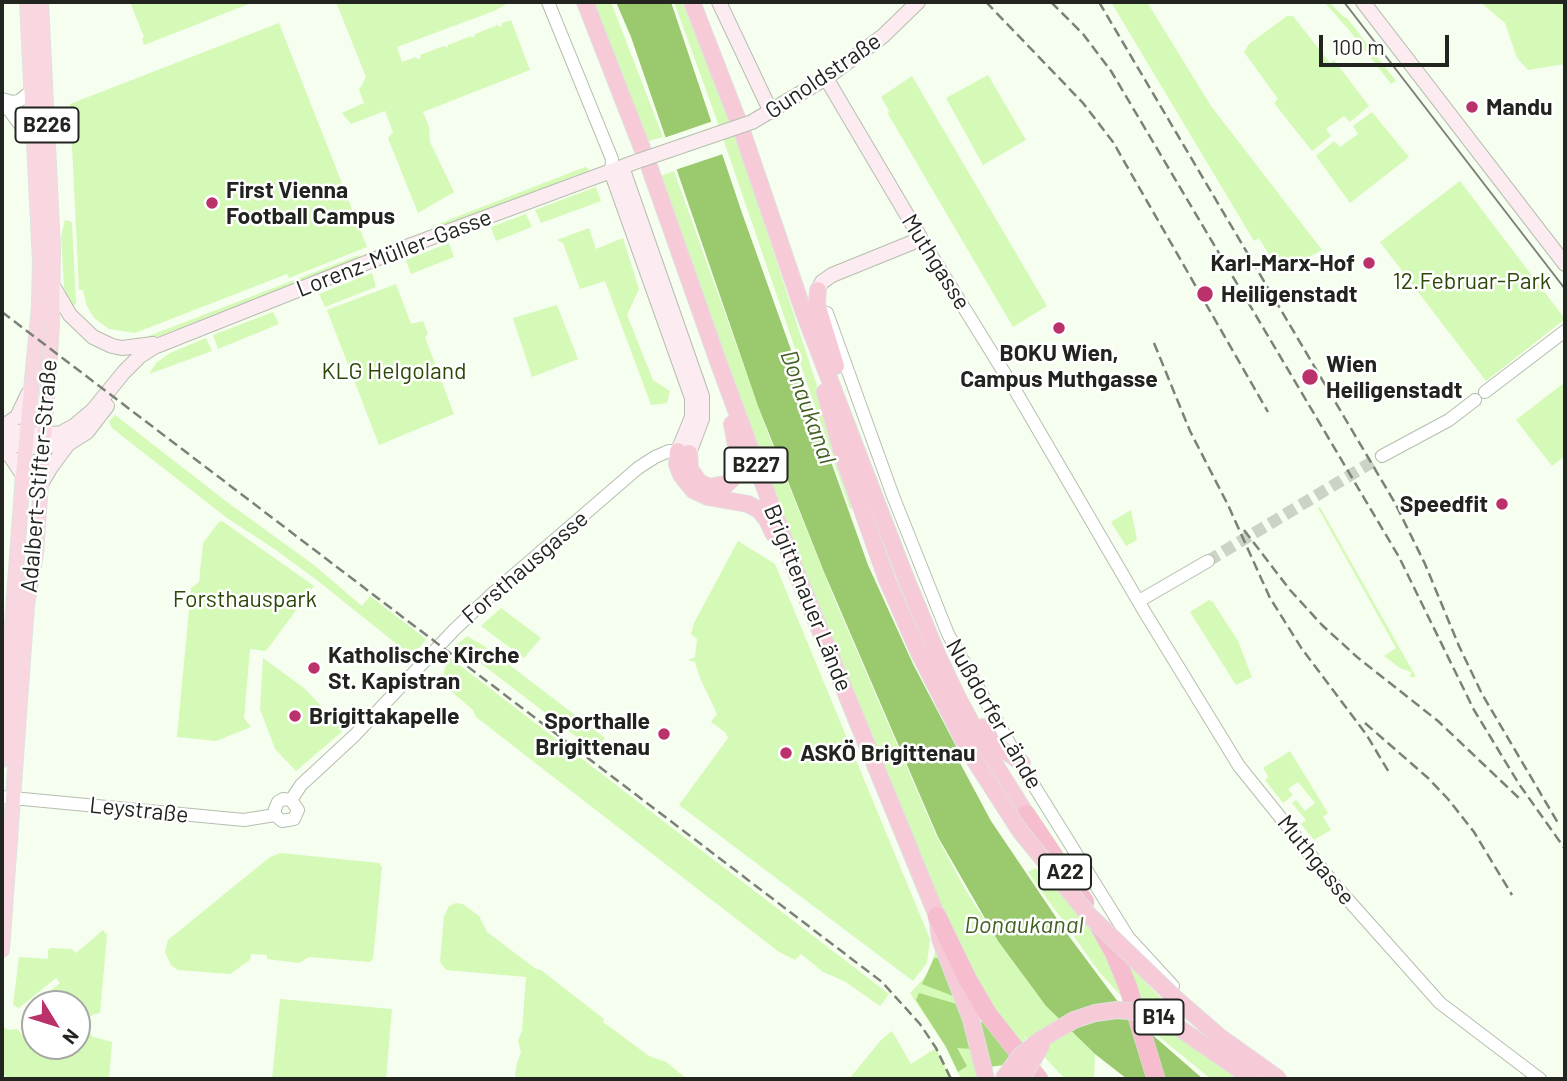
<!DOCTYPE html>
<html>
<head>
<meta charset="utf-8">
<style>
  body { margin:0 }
  #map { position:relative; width:1567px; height:1081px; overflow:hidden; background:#f6feef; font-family:Barlow,sans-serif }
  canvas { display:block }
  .frame { position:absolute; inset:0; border:4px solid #22251f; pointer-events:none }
  .north { position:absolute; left:21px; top:990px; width:70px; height:70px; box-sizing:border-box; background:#fff; border:2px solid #a7a8a5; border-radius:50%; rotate:128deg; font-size:19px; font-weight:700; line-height:28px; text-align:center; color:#22251f }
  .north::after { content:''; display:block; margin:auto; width:24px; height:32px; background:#bb316a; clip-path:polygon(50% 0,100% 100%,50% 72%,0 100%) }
  .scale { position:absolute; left:1319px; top:35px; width:130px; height:32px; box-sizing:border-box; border:4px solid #22251f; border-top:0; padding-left:9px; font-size:21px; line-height:24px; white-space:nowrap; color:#22251f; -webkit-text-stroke:5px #fff; paint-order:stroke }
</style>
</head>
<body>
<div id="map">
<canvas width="1567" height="1081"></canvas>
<div class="frame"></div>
<div class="north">N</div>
<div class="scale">100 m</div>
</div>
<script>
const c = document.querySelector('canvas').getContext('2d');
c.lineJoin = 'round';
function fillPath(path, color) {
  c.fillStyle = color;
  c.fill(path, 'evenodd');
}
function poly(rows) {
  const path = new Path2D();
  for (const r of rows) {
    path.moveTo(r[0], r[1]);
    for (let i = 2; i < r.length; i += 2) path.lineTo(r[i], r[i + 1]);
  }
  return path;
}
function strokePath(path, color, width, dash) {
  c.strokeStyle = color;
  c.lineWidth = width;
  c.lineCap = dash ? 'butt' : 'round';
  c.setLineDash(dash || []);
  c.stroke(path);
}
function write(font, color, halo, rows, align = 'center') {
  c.font = font + ' Barlow,sans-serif';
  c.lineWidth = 5;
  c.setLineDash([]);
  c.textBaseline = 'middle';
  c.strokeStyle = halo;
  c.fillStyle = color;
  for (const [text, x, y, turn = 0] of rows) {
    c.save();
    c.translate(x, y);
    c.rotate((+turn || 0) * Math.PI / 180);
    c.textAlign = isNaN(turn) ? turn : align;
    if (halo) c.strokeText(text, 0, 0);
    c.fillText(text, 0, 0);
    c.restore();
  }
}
fillPath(poly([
  [130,2,254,2,144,45,142,39,144,37],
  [336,2,504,2,505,5,494,11,397,47,402,62,416,57,417,59,421,58,420,55,444,46,447,48,448,45,471,36,472,38,475,36,475,34,498,25,499,27,502,26,502,23,511,20,530,70,423,112,429,127,430,142,454,192,418,213,388,138,393,132,385,111,351,124,342,113,364,103,359,90,366,77],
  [589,2,611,2,663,137,645,142],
  [674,2,682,2,728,112,856,506,850,509,715,115],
  [1111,2,1147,2,1211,106,1322,250,1280,273,1259,238,1254,241],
  [1324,2,1329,2,1344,17,1347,18,1396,81,1391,84,1388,80,1350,31],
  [1480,2,1565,2,1565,64,1528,70,1517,58,1505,23],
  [1287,16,1293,16,1330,63,1334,60,1369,106,1350,122,1344,116,1326,129,1331,136,1312,151,1274,103,1278,99,1244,52,1249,44],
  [279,23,367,247,289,278,287,274,135,333,109,329,94,318,87,306,83,290,79,290,70,104],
  [988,75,1026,140,983,165,946,98],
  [912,76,1047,306,1013,327,888,114,889,111,881,97],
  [1372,112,1409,157,1350,203,1316,156,1334,141,1340,147,1358,134,1353,126],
  [585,167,590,170,434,230,433,226],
  [674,171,770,439,834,598,936,835,965,889,998,941,1046,1006,1095,1054,1094,1079,1065,1079,1023,1034,1026,1039,1017,1048,981,990,921,862,788,531,658,177],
  [1460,181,1565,319,1486,381,1380,242],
  [596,187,601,201,541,223,535,210],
  [526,214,532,227,496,241,491,227],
  [65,220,72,222,76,303,72,309,64,288,61,236],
  [589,228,596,249,623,238,639,289,627,315,653,380,670,391,667,403,651,405,605,281,580,289,563,243,557,240],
  [449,243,454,257,411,274,406,260],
  [359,255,360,258,151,339,141,339],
  [372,273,376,287,325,307,319,294],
  [396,284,411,324,423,321,428,334,425,337,454,414,379,445,327,310],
  [557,305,578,359,532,377,513,318],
  [273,312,279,324,218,349,213,335],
  [206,338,212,351,149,374,156,363,170,353],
  [1565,382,1565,456,1552,466,1516,420],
  [115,415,227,502,314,565,362,606,370,596,426,639,413,657,318,581,276,550,227,518,112,428,109,421],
  [1320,507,1416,677,1410,677,1411,672,1400,668,1384,656,1396,648,1318,508],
  [1131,510,1137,540,1126,546,1111,522],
  [222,521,314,586,266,651,250,649,244,718,251,727,216,741,177,737,191,588,199,582,203,543,219,522],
  [738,541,775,564,930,939,927,963,913,981,679,805,728,738,725,732,711,722,717,714,700,678,695,662,688,660,695,657,697,639,691,634,694,623],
  [1209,600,1213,602,1238,641,1252,677,1236,685,1190,612],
  [501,608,541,638,524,658,481,626],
  [467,636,486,647,605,738,595,751,457,645],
  [449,657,889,994,880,1006,844,981,823,972,801,954,795,960,779,952,476,717,473,710,445,686,444,671],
  [263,658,304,688,344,730,296,771,275,749,260,709],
  [1290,751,1328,813,1323,817,1331,830,1314,840,1301,824,1306,820,1292,803,1296,800,1305,811,1315,803,1298,782,1288,789,1293,795,1283,803,1265,780,1268,778,1267,774,1263,768],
  [281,853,379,863,382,867,373,959,370,962,309,957,299,963,267,959,267,955,251,954,250,960,230,974,178,970,171,965,165,952,168,940,270,857],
  [1035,868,1239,1079,1211,1079,1157,1035,1100,973,1028,872],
  [456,903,463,904,479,916,487,932,536,969,541,970,604,1019,603,1022,649,1056,666,1062,687,1079,517,1079,515,1075,517,1063,521,1052,518,1041,522,1031,526,977,446,970,440,962,444,916,449,906],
  [103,930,107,935,100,1013,92,1015,88,1019,87,1029,93,1037,112,1042,109,1079,7,1079,2,1072,2,1027,9,1030,17,1029,31,1045,35,1042,35,1046,77,1046,77,1004,42,1004,39,1000,60,983,56,978,19,1008,13,1005,19,957,48,959,48,950,51,948,72,949,76,953],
  [936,948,958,998,979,1079,961,1079,946,1047,910,993,929,973],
  [280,999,392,1009,386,1079,272,1079],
  [892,1031,911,1064,936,1048,951,1079,849,1079,881,1040]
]), '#d5f9b6');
fillPath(poly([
  [934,958,944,958,958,998,922,984],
  [919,993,960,1005,973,1049,957,1048,967,1066,958,1072,946,1047,916,1000],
  [984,1020,1010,1055,1004,1065,989,1067,978,1025]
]), '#a8d77c');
fillPath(poly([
  [616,2,671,2,742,213,868,565,913,664,960,754,960,763,991,821,1068,935,1124,1010,1203,1079,1127,1079,1095,1054,1046,1006,998,941,938,837,824,572,758,406,631,37]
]), '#9ac96e');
fillPath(poly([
  [716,120,726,153,672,171,661,139]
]), '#f6feef');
strokePath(poly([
  [1208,561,1382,456]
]), '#ccd3c5', 12, [12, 6]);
const tertiary = poly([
  [548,2,612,159,611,171],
  [2,99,12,102,19,101,31,91],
  [2,101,34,143],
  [920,237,1015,390,1144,611,1239,766,1334,884,1440,1003,1540,1079],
  [827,313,893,496,948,634,1026,773,1128,937,1173,986],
  [1485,392,1565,331],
  [1382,456,1449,420,1475,400],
  [1139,601,1208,561],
  [2,797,244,820,275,815],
  [291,800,301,785,355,735,454,630,492,594,638,468,655,457,669,451,685,452],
  [275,815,282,821,294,819,298,810,291,800],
  [275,815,275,809,278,802,283,799,291,800],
  [1248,1067,1266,1079]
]);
const secondary = poly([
  [719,2,771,112],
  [1363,2,1565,264],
  [752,122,826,78,883,36,918,2],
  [622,167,702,396,702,419,689,453],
  [611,171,692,398,692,417,678,451],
  [53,286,70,315,93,337,112,346,122,348,153,344],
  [818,290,822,282,832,275,911,243,920,237,826,78],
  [2,427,17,417,28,394],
  [2,430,44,435,61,433,74,426,93,410,124,372,140,356,154,347,406,247,638,161],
  [2,443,35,447,68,444,87,432,107,406],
  [2,449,11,457,23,475],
  [41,484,51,467,68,444]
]);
const primary = poly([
  [2,760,23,475,39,306,40,261,27,2],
  [2,950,27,605,36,554,52,326,53,248,41,2]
]);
const trunk = poly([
  [585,2,649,166,719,364,794,567,937,916,940,939,971,1019,986,1079],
  [692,2,742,131,804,313,905,576,938,656,958,698,986,750,1026,814],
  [818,290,817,304,836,366],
  [825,392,844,459,887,580,919,653,968,750],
  [678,451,677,464,681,475,693,490,708,497,748,504,759,510,767,520,773,533],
  [689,453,690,469,699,482,709,487,727,484,735,476,740,467,732,424],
  [983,727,990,740,1022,763]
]);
const motorway = poly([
  [1026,814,1085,902],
  [937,916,968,980,988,1014,1039,1079],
  [1099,926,1114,953,1128,987,1156,1079]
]);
strokePath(tertiary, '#b5beaf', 14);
strokePath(secondary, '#b5beaf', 16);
strokePath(primary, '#e0e0e0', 16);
strokePath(trunk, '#e0e0e0', 18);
strokePath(motorway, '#e0e0e0', 19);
strokePath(tertiary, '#fff', 12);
strokePath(secondary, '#fcebf0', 14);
strokePath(primary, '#f9d7e1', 14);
strokePath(trunk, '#f7cad7', 16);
strokePath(motorway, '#f5bdcd', 18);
strokePath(poly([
  [1344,2,1565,289]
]), '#7c8177', 2);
strokePath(poly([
  [986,2,1083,103,1113,142,1268,412],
  [1051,2,1083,34,1111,71,1399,557,1474,710,1519,784,1565,849],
  [1099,2,1395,503,1425,564,1459,646,1482,694,1558,823],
  [2,312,882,982,920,1024,936,1048,951,1079],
  [1154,343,1190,431,1228,505,1270,598,1302,649,1366,734,1390,774],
  [1244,530,1290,590,1322,625,1357,657,1438,721,1521,800],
  [1365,723,1428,778,1448,799,1474,832,1512,895]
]), '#7c8177', 2.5, [10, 5]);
const secondaryBridge = poly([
  [638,161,752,122]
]);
const trunkBridge = poly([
  [968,750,1020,831,1088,914,1175,998,1220,1037,1279,1079],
  [1003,1079,1021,1055,1040,1040,1074,1020,1095,1013,1117,1010,1140,1012,1169,1021,1253,1079],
  [1022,1079,1042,1044]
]);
strokePath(secondaryBridge, '#b5beaf', 16, []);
strokePath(trunkBridge, '#e0e0e0', 18, []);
strokePath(secondaryBridge, '#fcebf0', 14);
strokePath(trunkBridge, '#f7cad7', 16);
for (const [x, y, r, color] of [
  [1472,107,7,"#bb316a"],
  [212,203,7,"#bb316a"],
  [1369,263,7,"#bb316a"],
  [1205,294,9,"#bb316a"],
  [1059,328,7,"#bb316a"],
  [1310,377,9,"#bb316a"],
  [1502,504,7,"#bb316a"],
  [314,668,7,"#bb316a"],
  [295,716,7,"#bb316a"],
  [664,734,7,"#bb316a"],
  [786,753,7,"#bb316a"]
]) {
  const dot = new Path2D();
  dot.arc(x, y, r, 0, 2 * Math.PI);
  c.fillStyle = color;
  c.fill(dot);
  strokePath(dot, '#fff', 2.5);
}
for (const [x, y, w] of [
  [47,125,63],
  [756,465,63],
  [1065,872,52],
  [1159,1017,49]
]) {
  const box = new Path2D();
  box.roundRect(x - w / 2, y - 17.5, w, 35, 5);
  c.fillStyle = '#fff';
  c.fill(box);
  strokePath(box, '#22251f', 2);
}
write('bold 21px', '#22251f', null, [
  ["B226",47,125],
  ["B227",756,465],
  ["A22",1065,872],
  ["B14",1159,1017]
]);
write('23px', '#22251f', '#fff', [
  ["Gunoldstraße",823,76,-34],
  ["Lorenz-Müller-Gasse",394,253,-21],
  ["Muthgasse",936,262,58],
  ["Adalbert-Stifter-Straße",39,476,-85],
  ["Forsthausgasse",525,567,-41],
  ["Brigittenauer Lände",808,598,68],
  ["Nußdorfer Lände",994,714,60],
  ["Leystraße",139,810,6],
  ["Muthgasse",1316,860,51]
]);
write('bold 23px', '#22251f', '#fff', [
  ["Mandu",1486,107],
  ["First Vienna",226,190],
  ["Football Campus",226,216],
  ["Karl-Marx-Hof",1355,263,"right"],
  ["Heiligenstadt",1221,294],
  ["BOKU Wien,",1059,353,"center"],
  ["Campus Muthgasse",1059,379,"center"],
  ["Wien",1326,364],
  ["Heiligenstadt",1326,390],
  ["Speedfit",1488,504,"right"],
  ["Katholische Kirche",328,655],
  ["St. Kapistran",328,681],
  ["Brigittakapelle",309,716],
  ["Sporthalle",650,721,"right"],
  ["Brigittenau",650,747,"right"],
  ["ASKÖ Brigittenau",800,753]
], 'left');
write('23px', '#2c4806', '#fff', [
  ["12.Februar-Park",1472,281],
  ["KLG Helgoland",394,371],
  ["Forsthauspark",245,599]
]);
write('italic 24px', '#436123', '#fff', [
  ["Donaukanal",808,407,70],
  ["Donaukanal",1024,925]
]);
</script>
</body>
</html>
